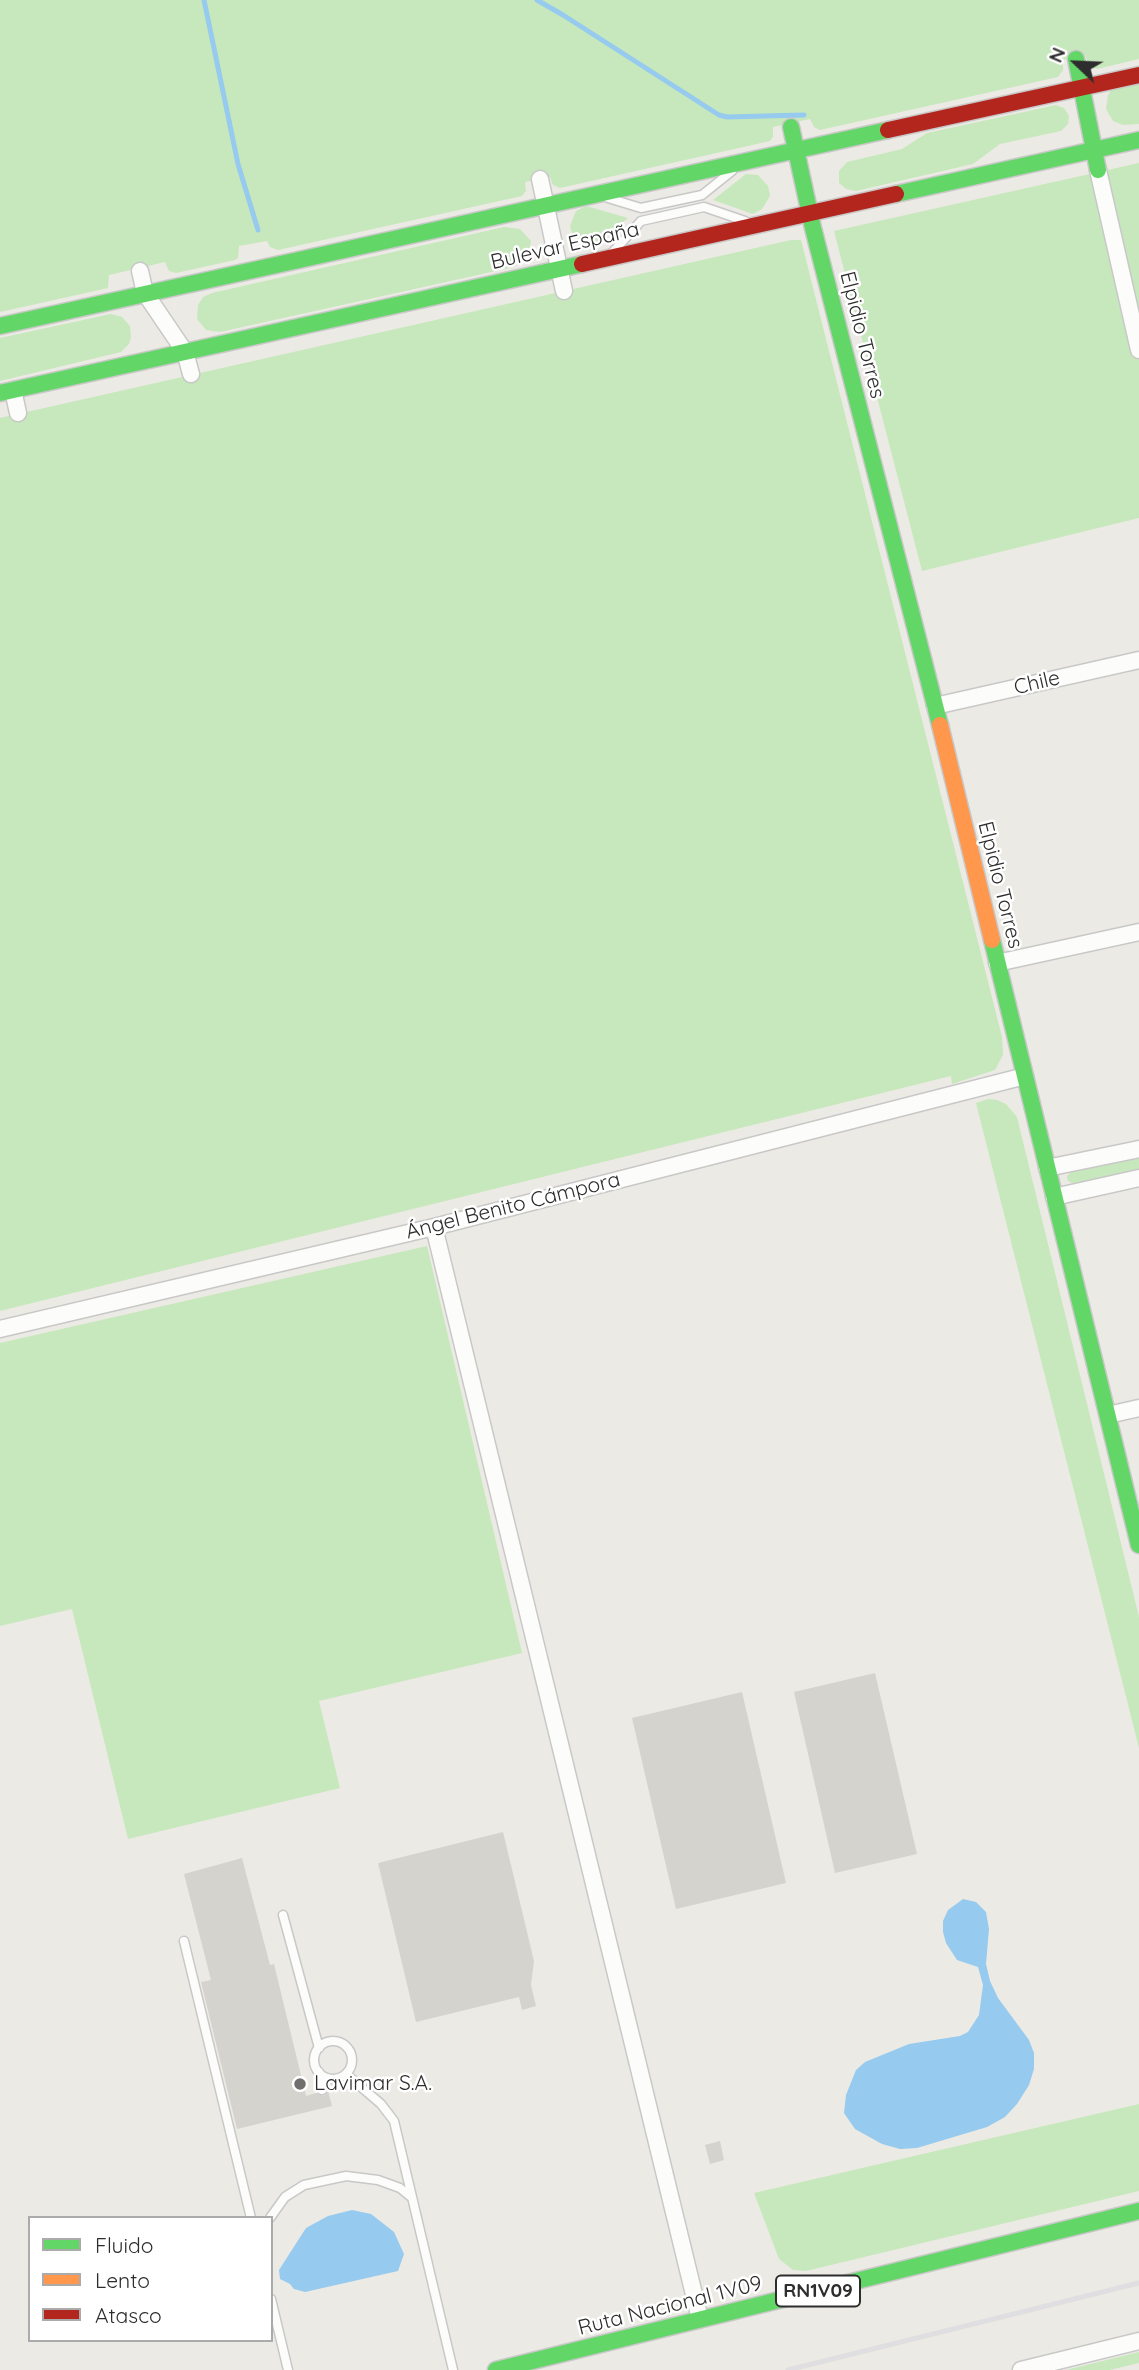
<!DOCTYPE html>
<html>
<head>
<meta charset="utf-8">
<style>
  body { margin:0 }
  #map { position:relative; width:1139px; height:2370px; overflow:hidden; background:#eceae4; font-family:Quicksand,sans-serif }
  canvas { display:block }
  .legend { position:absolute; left:28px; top:2216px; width:245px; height:126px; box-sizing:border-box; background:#fff; border:2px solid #ababab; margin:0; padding:9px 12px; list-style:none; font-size:21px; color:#2d2d2d }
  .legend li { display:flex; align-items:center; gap:14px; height:35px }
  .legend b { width:35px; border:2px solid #ababab }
  .north { position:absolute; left:1041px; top:28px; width:70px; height:70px; -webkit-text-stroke:5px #fff; paint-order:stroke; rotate:293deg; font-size:19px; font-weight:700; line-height:28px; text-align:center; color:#2d2d2d }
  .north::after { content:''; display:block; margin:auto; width:24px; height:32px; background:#2d2d2d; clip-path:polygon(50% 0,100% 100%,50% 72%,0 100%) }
</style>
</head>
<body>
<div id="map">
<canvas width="1139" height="2370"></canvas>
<ul class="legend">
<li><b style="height:9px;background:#63d668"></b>Fluido</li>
<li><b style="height:9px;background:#ff974d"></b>Lento</li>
<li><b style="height:9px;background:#b3261e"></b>Atasco</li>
</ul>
<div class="north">N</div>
</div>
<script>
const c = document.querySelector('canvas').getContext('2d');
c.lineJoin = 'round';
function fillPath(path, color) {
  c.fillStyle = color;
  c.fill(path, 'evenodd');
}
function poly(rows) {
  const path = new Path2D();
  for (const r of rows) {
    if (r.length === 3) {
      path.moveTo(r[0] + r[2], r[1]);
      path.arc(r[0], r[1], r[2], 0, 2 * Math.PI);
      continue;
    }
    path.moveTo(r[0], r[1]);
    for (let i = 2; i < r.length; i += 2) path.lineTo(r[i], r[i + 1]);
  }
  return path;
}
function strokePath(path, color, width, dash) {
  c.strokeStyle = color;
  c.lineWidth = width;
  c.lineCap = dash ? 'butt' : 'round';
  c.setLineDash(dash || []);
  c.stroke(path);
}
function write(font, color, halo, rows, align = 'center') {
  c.font = font + ' Quicksand,sans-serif';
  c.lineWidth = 5;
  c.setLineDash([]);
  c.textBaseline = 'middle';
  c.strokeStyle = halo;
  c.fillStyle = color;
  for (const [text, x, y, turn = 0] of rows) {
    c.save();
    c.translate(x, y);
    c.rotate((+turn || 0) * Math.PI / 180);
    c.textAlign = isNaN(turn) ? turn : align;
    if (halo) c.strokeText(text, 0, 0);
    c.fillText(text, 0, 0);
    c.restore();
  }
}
fillPath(poly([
  [0,0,1139,0,1139,59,1097,69,1089,66,1085,55,1063,60,1063,70,1058,77,820,130,814,127,810,119,773,127,773,137,770,141,560,188,553,185,550,177,525,182,526,191,522,196,278,250,270,247,267,241,239,246,238,258,235,260,176,273,169,271,165,262,109,275,108,288,0,312],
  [1139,81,1139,124,1123,125,1113,121,1106,109,1108,95,1111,90],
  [1056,105,1064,108,1069,116,1068,124,1061,131,1000,144,973,164,856,191,846,189,839,183,839,171,847,162,902,149,927,133],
  [1139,163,1139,518,922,571,834,231],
  [746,174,758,175,768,186,770,196,762,209,753,214,713,200],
  [586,206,628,218,592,246,587,246,573,237,570,226,576,211],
  [504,227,520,229,531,241,528,257,514,267,220,332,206,330,197,319,198,305,203,297,212,293],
  [791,240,801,240,1002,1037,1003,1055,995,1070,952,1084,951,1076,0,1311,0,418],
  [111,314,122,317,130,326,131,338,129,344,121,352,0,381,0,338],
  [988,1099,997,1100,1006,1104,1017,1117,1139,1617,1139,1748,979,1115,976,1103],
  [1139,1157,1139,1170,1074,1184,1068,1181,1067,1176,1072,1171],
  [427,1246,522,1653,319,1701,340,1788,128,1839,72,1609,0,1626,0,1343],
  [1139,2104,1139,2191,806,2271,793,2270,779,2259,754,2193],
  [1139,2352,1139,2363,1110,2370,1066,2370]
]), '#c7e8bc');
fillPath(poly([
  [963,1899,976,1902,986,1912,989,1929,986,1964,990,1981,998,1998,1029,2040,1034,2053,1034,2069,1029,2085,1017,2104,1005,2117,987,2127,917,2148,900,2149,882,2144,855,2129,844,2113,846,2095,856,2070,865,2062,909,2044,960,2036,968,2032,979,2015,983,1985,978,1967,957,1960,946,1943,943,1932,943,1921,948,1910],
  [352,2210,371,2214,394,2232,404,2254,398,2271,305,2292,294,2289,290,2284,280,2279,279,2270,306,2228,328,2216]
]), '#96caee');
strokePath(poly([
  [204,0,238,164,258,230],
  [537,0,563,15,719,115,727,117,804,115]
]), '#96caee', 5);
fillPath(poly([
  [875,1673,917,1854,835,1873,794,1692],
  [742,1692,786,1883,676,1909,632,1718],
  [503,1832,534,1961,531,1985,536,2006,522,2010,519,1997,416,2022,378,1863],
  [242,1858,270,1965,274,1964,306,2096,316,2093,324,2096,328,2091,332,2106,237,2129,201,1982,211,1980,184,1874],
  [720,2141,724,2160,710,2164,705,2145]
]), '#d5d3ce');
const lane = poly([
  [608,198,641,208,702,195,732,171],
  [612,253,641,221,704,207,745,221],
  [283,1915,319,2048],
  [184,1941,251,2218],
  [333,2060,19],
  [319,2072,322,2090],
  [346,2074,381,2104,394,2121,453,2370],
  [270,2218,285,2197,304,2185,346,2176,378,2180,400,2188,411,2197],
  [271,2299,288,2370]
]);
const street = poly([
  [1098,170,1139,350],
  [540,179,564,291],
  [140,271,145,293,185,352,191,374],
  [13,390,18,413],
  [935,706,1139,660],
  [997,963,1139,932],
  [1047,1168,1139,1149],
  [1054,1197,1139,1178],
  [434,1227,700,2319],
  [0,1329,434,1227,1025,1076],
  [1108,1415,1139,1408],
  [1021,2370,1139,2341]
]);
const fast = poly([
  [1076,59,1098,170],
  [791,127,813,228,940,725],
  [896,194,1139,140],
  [0,326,888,130],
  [0,393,582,264],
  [992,940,1139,1545],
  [496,2370,1139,2211]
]);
const slow = poly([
  [940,725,992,940]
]);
const jam = poly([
  [888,130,1139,75],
  [582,264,896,194]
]);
strokePath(lane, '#c9c8c8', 11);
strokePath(street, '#c9c8c8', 19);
strokePath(fast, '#c9c8c8', 19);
strokePath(slow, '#c9c8c8', 19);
strokePath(jam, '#c9c8c8', 19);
strokePath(lane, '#fcfcfb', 8);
strokePath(street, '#fcfcfb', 16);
strokePath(fast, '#63d668', 16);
strokePath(slow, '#ff974d', 16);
strokePath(jam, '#b3261e', 16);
strokePath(poly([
  [788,2370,1139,2283]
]), '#dfdfe1', 5);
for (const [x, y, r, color] of [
  [300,2084,7,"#706f6d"]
]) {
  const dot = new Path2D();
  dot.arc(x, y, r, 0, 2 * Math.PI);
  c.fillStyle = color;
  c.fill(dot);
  strokePath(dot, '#fff', 2.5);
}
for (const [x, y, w] of [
  [818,2291,84]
]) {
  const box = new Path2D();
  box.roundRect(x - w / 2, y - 15.5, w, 31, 5);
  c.fillStyle = '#fff';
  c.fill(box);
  strokePath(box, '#2d2d2d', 2);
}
write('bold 19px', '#2d2d2d', null, [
  ["RN1V09",818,2291]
]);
write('21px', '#2d2d2d', '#fff', [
  ["Bulevar España",565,246,-13],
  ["Elpidio Torres",862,335,76],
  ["Chile",1037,683,-13],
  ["Elpidio Torres",1000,885,76],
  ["Ángel Benito Cámpora",513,1206,-14],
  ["Ruta Nacional 1V09",670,2306,-14]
]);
write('21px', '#2d2d2d', '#fff', [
  ["Lavimar S.A.",314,2084]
], 'left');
</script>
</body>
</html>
